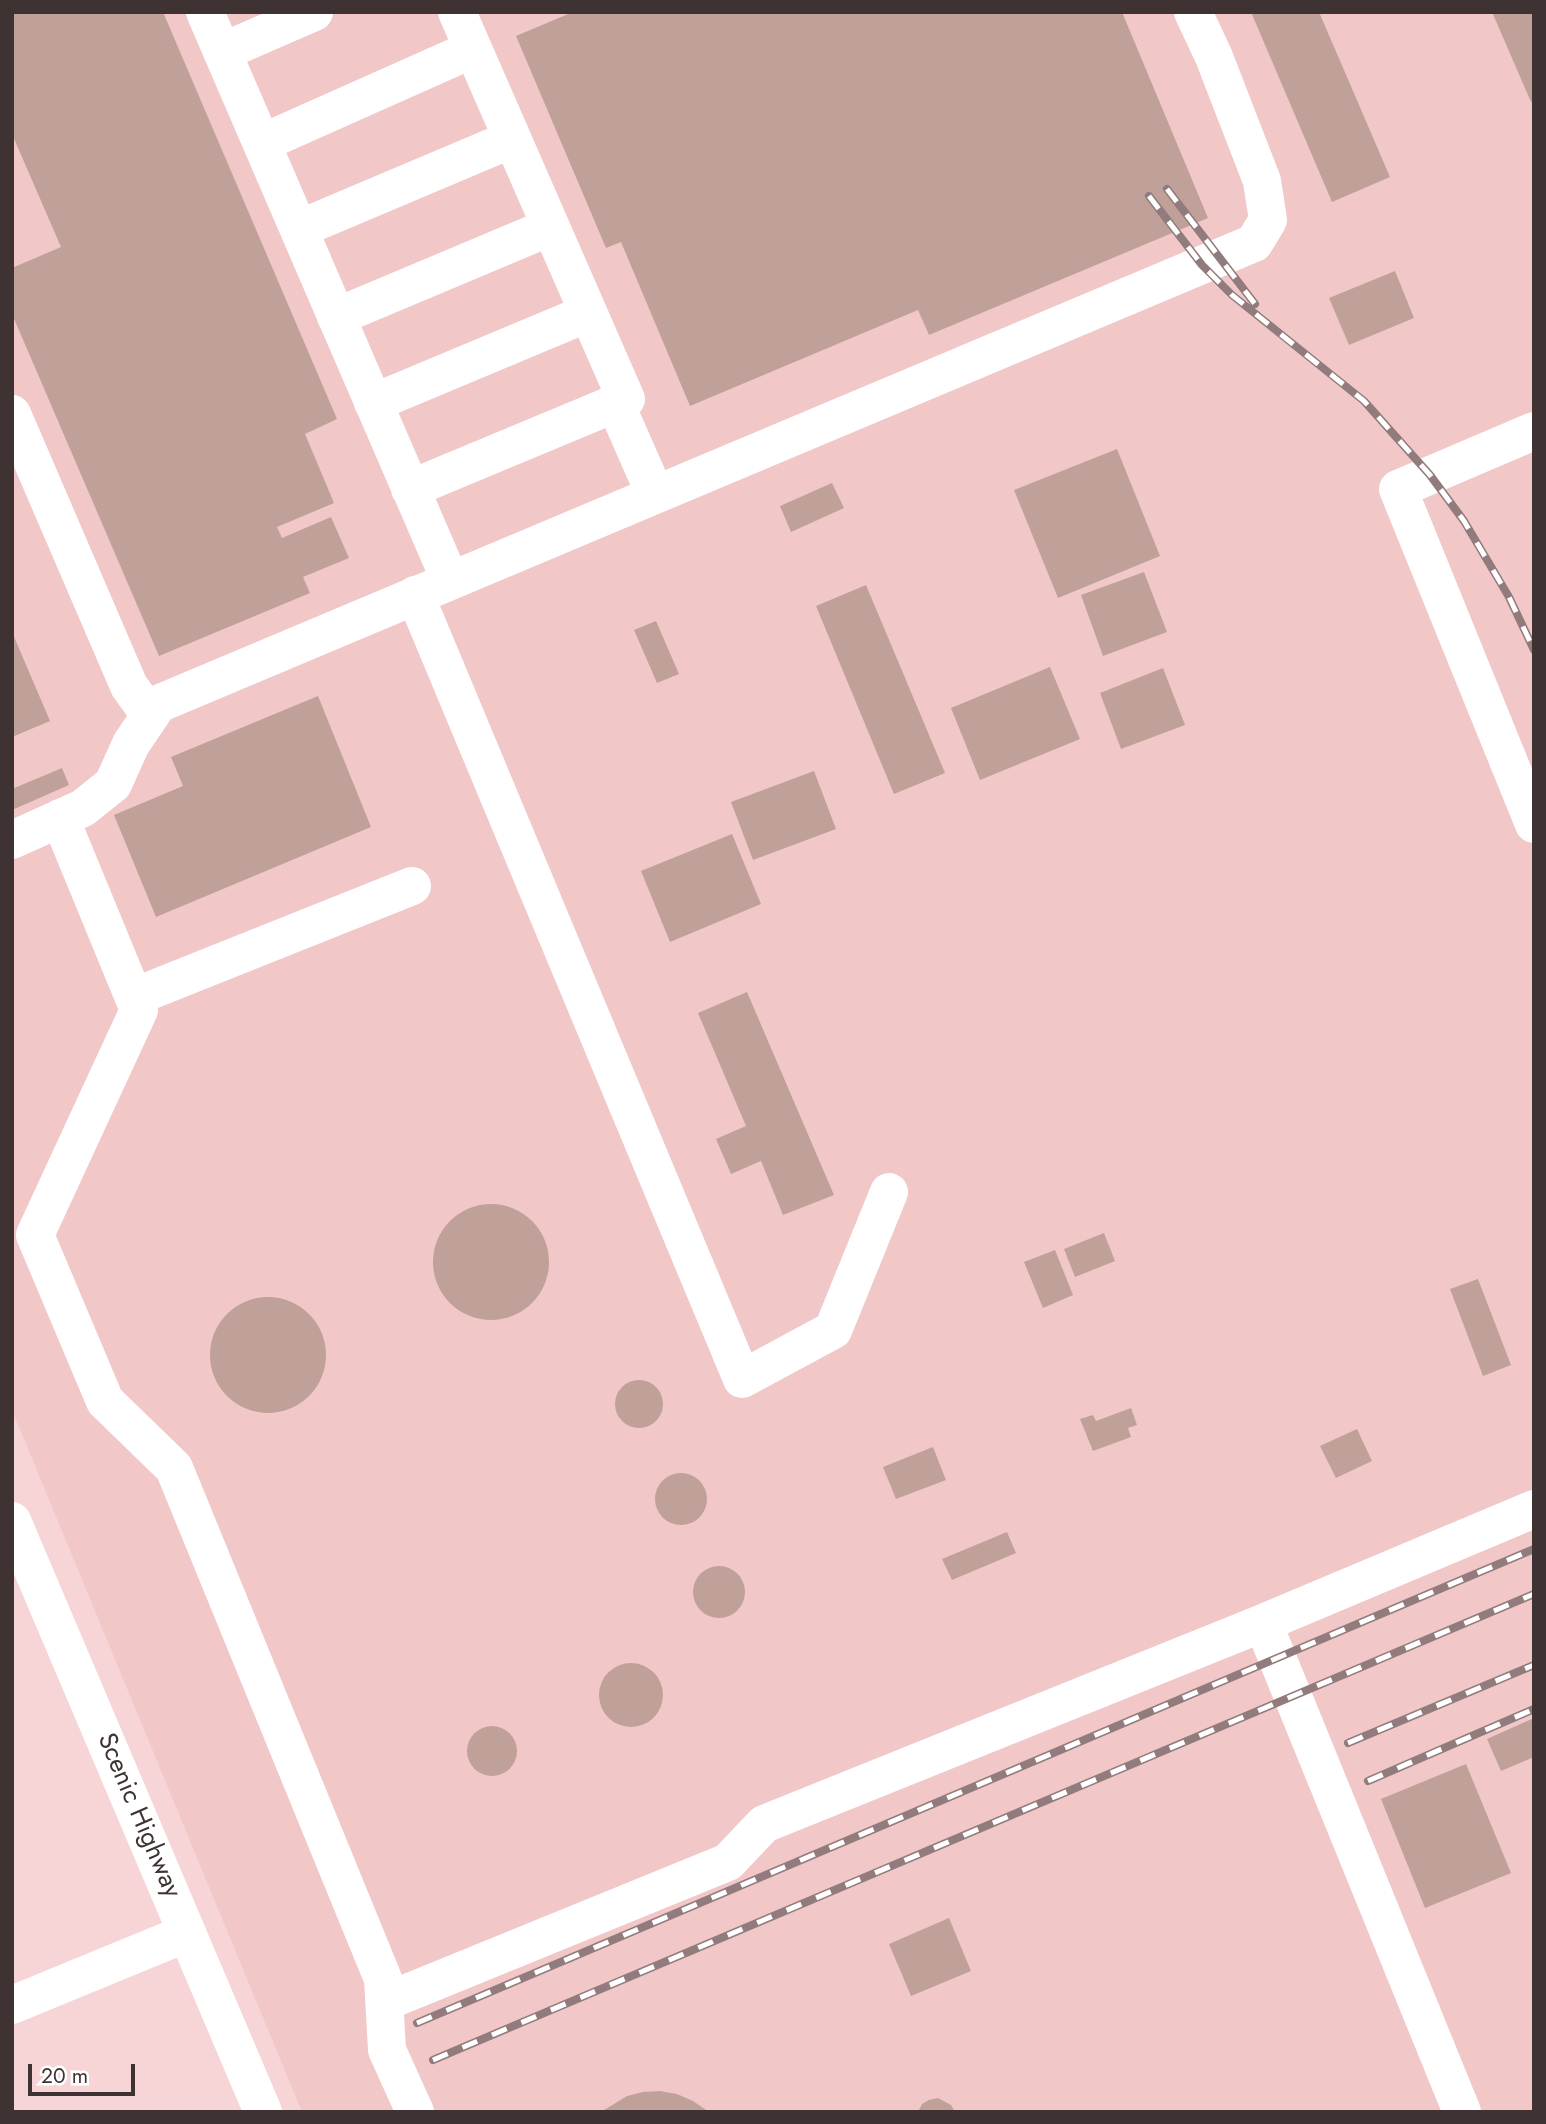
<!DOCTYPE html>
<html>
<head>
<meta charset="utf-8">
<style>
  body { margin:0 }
  #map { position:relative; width:1546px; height:2124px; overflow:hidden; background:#f7d5d6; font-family:Jost,sans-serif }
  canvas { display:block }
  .frame { position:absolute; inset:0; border:14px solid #3f3232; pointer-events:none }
  .scale { position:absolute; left:28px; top:2064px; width:107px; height:32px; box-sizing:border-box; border:4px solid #3f3232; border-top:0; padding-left:9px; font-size:21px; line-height:24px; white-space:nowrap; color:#3f3232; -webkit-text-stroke:5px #fff; paint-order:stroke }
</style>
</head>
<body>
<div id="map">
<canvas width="1546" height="2124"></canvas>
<div class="frame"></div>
<div class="scale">20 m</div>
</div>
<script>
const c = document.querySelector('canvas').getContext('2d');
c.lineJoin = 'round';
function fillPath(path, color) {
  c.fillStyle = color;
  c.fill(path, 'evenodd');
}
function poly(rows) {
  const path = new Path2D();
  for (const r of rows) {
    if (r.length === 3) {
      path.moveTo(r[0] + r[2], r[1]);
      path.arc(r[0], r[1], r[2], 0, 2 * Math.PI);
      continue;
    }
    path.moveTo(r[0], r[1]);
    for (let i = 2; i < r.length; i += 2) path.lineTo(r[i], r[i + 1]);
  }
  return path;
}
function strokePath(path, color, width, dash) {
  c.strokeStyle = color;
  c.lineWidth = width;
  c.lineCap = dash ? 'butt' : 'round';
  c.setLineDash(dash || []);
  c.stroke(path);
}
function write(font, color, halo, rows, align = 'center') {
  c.font = font + ' Jost,sans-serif';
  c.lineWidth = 5;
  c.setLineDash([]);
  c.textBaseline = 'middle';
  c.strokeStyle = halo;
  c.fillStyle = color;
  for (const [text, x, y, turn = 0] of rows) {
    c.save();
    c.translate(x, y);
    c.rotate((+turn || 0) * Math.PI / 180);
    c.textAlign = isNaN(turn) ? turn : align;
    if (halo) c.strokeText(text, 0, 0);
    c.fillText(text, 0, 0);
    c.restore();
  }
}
fillPath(poly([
  [12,12,1534,12,1534,2112,302,2112,12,1410]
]), '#f1c7c8');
fillPath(poly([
  [12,12,163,12,337,419,305,434,334,503,277,527,282,538,331,517,349,558,303,577,310,593,159,656,12,314,12,268,61,247,12,134],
  [573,12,1122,12,1208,218,929,335,918,310,690,406,621,242,606,248,516,36],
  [1251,12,1319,12,1390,177,1332,202],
  [1492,12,1534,12,1534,101,1531,102],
  [1395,271,1414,318,1349,345,1329,298],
  [1117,449,1160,556,1058,598,1014,490],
  [832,483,844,508,791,532,780,506],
  [1144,572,1167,632,1103,656,1081,595],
  [866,585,945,773,894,794,816,606],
  [656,621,679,674,657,683,634,630],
  [12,632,50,721,12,737],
  [1050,667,1080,739,980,780,951,708],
  [1163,668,1185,725,1121,749,1100,693],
  [318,696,371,827,156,917,114,815,183,786,171,757],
  [62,768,69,785,12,810,12,789],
  [814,771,836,829,753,860,731,802],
  [732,834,761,904,670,942,641,871],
  [747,992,834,1195,783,1215,761,1161,731,1174,716,1139,746,1126,698,1013],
  [491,1262,58],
  [1104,1233,1115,1261,1075,1277,1064,1249],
  [1055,1250,1073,1295,1043,1308,1024,1262],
  [1478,1279,1511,1365,1483,1376,1450,1289],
  [268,1355,58],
  [639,1404,24],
  [1131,1408,1137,1425,1128,1428,1131,1437,1093,1451,1080,1419,1093,1415,1096,1421],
  [1357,1429,1372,1461,1336,1478,1320,1446],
  [933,1447,946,1480,896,1499,883,1467],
  [681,1499,26],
  [1007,1532,1016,1553,952,1580,942,1559],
  [719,1592,26],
  [631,1695,32],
  [1534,1718,1534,1757,1501,1771,1487,1739],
  [492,1751,25],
  [1466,1764,1511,1873,1425,1908,1381,1799],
  [949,1918,971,1971,911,1996,889,1944],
  [660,2091,677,2094,693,2101,709,2112,601,2112,627,2096,643,2092],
  [938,2098,951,2105,955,2112,918,2112,922,2104,929,2100]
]), '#c0a19a');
strokePath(poly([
  [205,12,450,580],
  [222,52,314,12],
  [262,143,473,49],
  [299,229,512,139],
  [336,317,550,227],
  [373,403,588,313],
  [615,403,655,494],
  [12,414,129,686,150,715],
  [1534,431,1398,489,1534,824],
  [410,489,626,399,457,12],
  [415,595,742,1379,833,1330,889,1192],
  [60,818,139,1010,35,1235,105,1401,174,1468,383,1979,387,2050,415,2112],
  [12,840,83,808,113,784,131,744,158,704,1254,243,1268,220,1262,181,1214,57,1193,12],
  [134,997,412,886],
  [1263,1623,1534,1509],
  [385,2002,728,1862,764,1824,1263,1623,1462,2112],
  [12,2005,187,1933]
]), '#fff', 38);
strokePath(poly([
  [12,1521,263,2112]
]), '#fff', 38);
const rail = poly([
  [1167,189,1255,304],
  [1149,196,1202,265,1232,295,1364,401,1430,475,1464,521,1509,597,1534,650],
  [1348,1743,1534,1665],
  [1368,1781,1534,1709],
  [417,2023,1534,1549],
  [433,2060,1534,1594]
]);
strokePath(rail, '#927b7c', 8);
strokePath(rail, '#fff', 5, [16]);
write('26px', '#3f3232', '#fff', [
  ["Scenic Highway",138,1816,67]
]);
</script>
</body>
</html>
